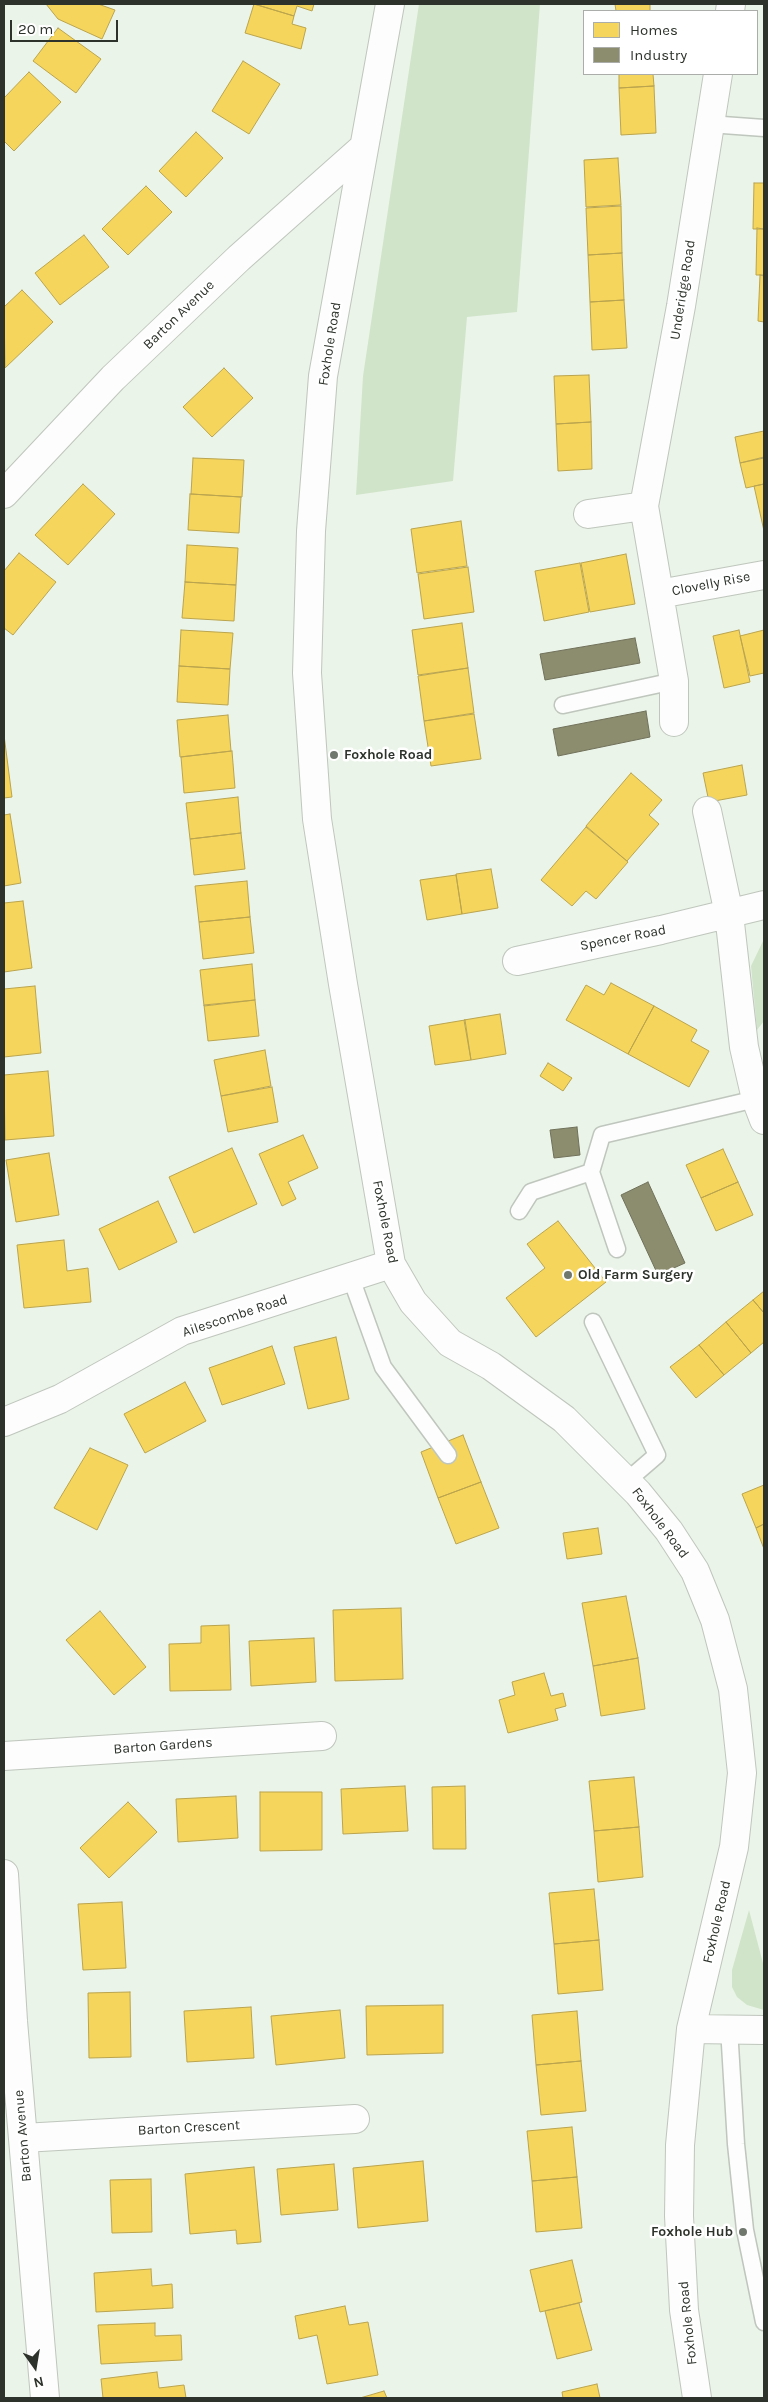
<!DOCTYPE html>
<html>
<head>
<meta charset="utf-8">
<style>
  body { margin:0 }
  #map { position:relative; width:768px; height:2402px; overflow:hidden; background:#ebf4e8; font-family:Karla,sans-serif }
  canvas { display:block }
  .frame { position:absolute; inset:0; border:5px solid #2d332b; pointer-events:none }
  .legend { position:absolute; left:583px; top:10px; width:175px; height:65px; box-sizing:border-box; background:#fff; border:1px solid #abadaa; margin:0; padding:6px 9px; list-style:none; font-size:15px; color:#2d332b }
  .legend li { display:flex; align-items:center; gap:10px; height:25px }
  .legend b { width:25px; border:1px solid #abadaa }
  .north { position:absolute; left:10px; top:2342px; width:50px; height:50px; -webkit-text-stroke:4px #fff; paint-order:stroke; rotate:167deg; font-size:14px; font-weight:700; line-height:20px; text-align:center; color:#2d332b }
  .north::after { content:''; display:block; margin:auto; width:18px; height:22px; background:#2d332b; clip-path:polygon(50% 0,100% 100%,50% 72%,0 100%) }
  .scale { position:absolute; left:10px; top:20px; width:108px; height:22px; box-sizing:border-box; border:2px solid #2d332b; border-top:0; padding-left:6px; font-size:15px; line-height:18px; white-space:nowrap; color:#2d332b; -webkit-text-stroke:4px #fff; paint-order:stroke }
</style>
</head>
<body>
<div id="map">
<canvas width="768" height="2402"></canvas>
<div class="frame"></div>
<ul class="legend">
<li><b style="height:14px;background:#f6d55c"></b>Homes</li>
<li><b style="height:14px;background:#8c8c6e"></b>Industry</li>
</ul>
<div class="north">N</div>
<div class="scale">20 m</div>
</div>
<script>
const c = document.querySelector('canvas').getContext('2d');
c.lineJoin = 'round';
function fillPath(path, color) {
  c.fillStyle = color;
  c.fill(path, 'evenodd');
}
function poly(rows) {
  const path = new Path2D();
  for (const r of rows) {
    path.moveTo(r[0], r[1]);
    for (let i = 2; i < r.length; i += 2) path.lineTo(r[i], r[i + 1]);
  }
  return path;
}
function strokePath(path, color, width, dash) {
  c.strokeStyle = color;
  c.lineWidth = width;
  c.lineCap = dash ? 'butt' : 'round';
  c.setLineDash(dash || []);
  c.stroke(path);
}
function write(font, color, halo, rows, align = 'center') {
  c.font = font + ' Karla,sans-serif';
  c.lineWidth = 5;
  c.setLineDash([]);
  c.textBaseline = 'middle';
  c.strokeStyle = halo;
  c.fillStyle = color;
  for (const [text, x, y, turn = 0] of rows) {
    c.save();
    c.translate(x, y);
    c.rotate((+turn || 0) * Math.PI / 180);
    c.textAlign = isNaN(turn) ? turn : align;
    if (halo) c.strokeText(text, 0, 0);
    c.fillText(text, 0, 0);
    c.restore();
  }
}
fillPath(poly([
  [419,4,540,4,517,312,467,317,453,481,356,495,363,376],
  [764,939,764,1021,757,1030,751,966],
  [749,1910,764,1967,764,2010,747,2005,737,1997,732,1987,732,1970]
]), '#d0e4ca');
const homes = poly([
  [46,4,98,4,115,10,102,39,58,19,46,4],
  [254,4,294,16,292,24,306,28,301,49,245,33,254,4],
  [254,4,314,4,312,11,297,6,294,16,254,4],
  [615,4,650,4,650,11,616,11,615,4],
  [58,28,101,59,76,93,33,61,58,28],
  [243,61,280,84,249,134,212,111,243,61],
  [29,72,61,102,14,151,4,141,4,98,29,72],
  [619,74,653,74,654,86,619,88,619,74],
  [654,86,656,133,621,135,619,88,654,86],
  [196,132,223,158,186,197,159,171,196,132],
  [618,158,621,205,586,207,584,160,618,158],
  [754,183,764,183,764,229,753,229,754,183],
  [146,186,172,212,128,255,102,229,146,186],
  [621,206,622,253,588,255,586,208,621,206],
  [757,228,764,229,764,275,756,275,757,228],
  [84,235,109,267,60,305,35,273,84,235],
  [622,253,624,300,590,302,588,255,622,253],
  [760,275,764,276,764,322,758,321,760,275],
  [22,290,53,322,5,368,4,307,22,290],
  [624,300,627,348,592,350,590,302,624,300],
  [224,368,253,398,212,437,183,407,224,368],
  [589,375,591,422,556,424,554,376,589,375],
  [591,422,592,469,558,471,556,424,591,422],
  [764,431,764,457,740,463,735,437,764,431],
  [193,458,244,460,242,497,191,494,193,458],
  [764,458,764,484,746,488,740,463,764,458],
  [83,484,115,514,68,565,35,535,83,484],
  [764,484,764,531,754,486,764,484],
  [190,494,241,497,239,533,188,530,190,494],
  [461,521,467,566,417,573,411,529,461,521],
  [187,545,238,548,236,585,185,582,187,545],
  [19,553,56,582,13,635,4,628,4,571,19,553],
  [626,554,635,604,590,612,581,563,626,554],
  [580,563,589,612,544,621,535,571,580,563],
  [468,567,474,612,424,619,418,574,468,567],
  [185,582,236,585,234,621,182,618,185,582],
  [462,623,468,668,418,675,412,630,462,623],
  [181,630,233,633,230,669,179,666,181,630],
  [739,630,750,682,724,688,713,636,739,630],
  [764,630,764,673,750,676,740,636,764,630],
  [179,666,230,669,228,705,177,702,179,666],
  [468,668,474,713,424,721,418,676,468,668],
  [474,714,481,759,431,766,424,721,474,714],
  [228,715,231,751,180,757,177,720,228,715],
  [4,735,12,797,4,798,4,735],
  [232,751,235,788,184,793,181,757,232,751],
  [742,765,747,795,709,802,703,773,742,765],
  [631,773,662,800,649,815,659,824,627,861,586,826,631,773],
  [238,797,241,833,190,839,186,803,238,797],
  [10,814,21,883,4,886,4,815,10,814],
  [586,827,628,862,596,899,586,891,572,906,541,880,586,827],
  [241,833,245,869,194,875,190,839,241,833],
  [491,869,498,908,462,914,456,874,491,869],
  [456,875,462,914,427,920,420,880,456,875],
  [247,881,250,917,199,922,195,886,247,881],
  [23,901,32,968,4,972,4,903,23,901],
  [250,917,254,953,203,959,199,922,250,917],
  [252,964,255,1000,204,1006,200,970,252,964],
  [611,983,654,1006,628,1054,566,1020,586,985,604,995,611,983],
  [35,986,41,1053,4,1057,4,989,35,986],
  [255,1000,259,1036,208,1041,204,1005,255,1000],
  [654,1006,697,1030,691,1041,709,1051,689,1087,628,1054,654,1006],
  [500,1014,506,1054,471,1060,464,1020,500,1014],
  [465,1020,471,1060,435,1065,429,1026,465,1020],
  [265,1050,271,1086,221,1096,214,1060,265,1050],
  [548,1063,572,1078,563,1091,540,1076,548,1063],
  [48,1071,54,1136,5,1140,4,1075,48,1071],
  [272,1087,278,1122,228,1132,221,1096,272,1087],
  [303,1135,318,1168,288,1182,296,1199,282,1206,259,1154,303,1135],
  [232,1148,257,1204,194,1233,169,1177,232,1148],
  [723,1149,738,1182,701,1198,686,1165,723,1149],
  [49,1153,59,1215,16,1222,6,1160,49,1153],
  [738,1182,753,1215,716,1231,701,1198,738,1182],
  [158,1201,177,1242,119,1270,99,1229,158,1201],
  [558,1221,606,1282,536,1337,506,1298,545,1268,527,1244,558,1221],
  [64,1240,67,1271,88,1268,91,1302,24,1308,17,1245,64,1240],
  [764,1291,764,1313,753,1300,764,1291],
  [753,1300,764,1313,764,1342,751,1353,726,1322,753,1300],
  [726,1322,751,1353,724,1375,699,1345,726,1322],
  [336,1337,349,1399,308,1409,294,1347,336,1337],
  [699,1345,724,1375,696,1398,670,1367,699,1345],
  [272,1346,285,1384,222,1405,209,1368,272,1346],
  [185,1382,206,1421,145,1453,124,1414,185,1382],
  [463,1435,481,1482,438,1498,421,1452,463,1435],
  [90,1448,128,1465,97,1530,54,1508,90,1448],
  [481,1482,499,1528,456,1544,438,1498,481,1482],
  [764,1485,764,1524,756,1528,742,1494,764,1485],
  [764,1524,764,1549,756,1528,764,1524],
  [598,1528,602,1554,567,1559,563,1533,598,1528],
  [626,1596,638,1658,593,1666,582,1603,626,1596],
  [401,1608,403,1679,335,1681,333,1610,401,1608],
  [100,1611,146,1667,114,1695,66,1640,100,1611],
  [229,1625,231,1690,170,1691,169,1644,201,1643,201,1626,229,1625],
  [314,1638,316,1682,251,1686,249,1641,314,1638],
  [638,1658,645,1709,601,1716,593,1666,638,1658],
  [544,1673,551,1696,563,1693,566,1706,555,1709,558,1720,508,1733,499,1700,515,1695,512,1682,544,1673],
  [634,1777,639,1827,594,1831,589,1781,634,1777],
  [405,1786,408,1831,343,1834,341,1789,405,1786],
  [465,1786,466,1849,433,1849,432,1787,465,1786],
  [260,1792,322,1792,322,1850,260,1851,260,1792],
  [236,1796,238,1838,178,1842,176,1799,236,1796],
  [128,1802,157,1832,109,1878,80,1848,128,1802],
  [639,1827,643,1877,598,1882,594,1831,639,1827],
  [594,1889,599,1940,554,1944,549,1893,594,1889],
  [122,1902,126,1968,83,1970,78,1904,122,1902],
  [599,1940,603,1990,558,1994,554,1944,599,1940],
  [130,1992,131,2057,89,2058,88,1993,130,1992],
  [443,2005,443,2053,367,2055,366,2006,443,2005],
  [251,2007,254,2058,187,2062,184,2011,251,2007],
  [340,2010,345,2058,276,2065,271,2016,340,2010],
  [577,2011,581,2061,536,2065,532,2015,577,2011],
  [581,2061,586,2111,541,2115,536,2065,581,2061],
  [572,2127,577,2177,532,2181,527,2131,572,2127],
  [423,2161,428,2221,358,2228,353,2168,423,2161],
  [334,2164,338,2210,281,2215,277,2169,334,2164],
  [254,2167,261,2242,237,2244,236,2230,190,2234,185,2174,254,2167],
  [577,2177,582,2228,536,2232,532,2181,577,2177],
  [151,2179,152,2232,112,2233,110,2180,151,2179],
  [572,2260,582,2302,540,2312,530,2270,572,2260],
  [151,2269,152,2286,172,2284,173,2308,96,2312,94,2273,151,2269],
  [579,2303,592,2350,557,2359,545,2311,579,2303],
  [345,2306,349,2325,368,2322,378,2375,327,2384,317,2335,299,2339,295,2316,345,2306],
  [155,2323,155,2336,181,2335,182,2360,101,2364,98,2325,155,2323],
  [157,2372,159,2388,184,2385,186,2398,103,2398,101,2379,157,2372],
  [597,2384,600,2398,563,2398,562,2392,597,2384],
  [384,2391,387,2398,360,2398,384,2391]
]);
fillPath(homes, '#f6d55c');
strokePath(homes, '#baa44d', 1);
const industry = poly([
  [635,638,640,663,545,680,540,654,635,638],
  [646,711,650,737,558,756,553,729,646,711],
  [577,1127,580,1155,554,1158,550,1130,577,1127],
  [648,1182,685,1263,658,1275,621,1195,648,1182]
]);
fillPath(industry, '#8c8c6e');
strokePath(industry, '#70715a', 1);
const service = poly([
  [709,124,764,128],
  [563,705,674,681],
  [519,1211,531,1192,591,1172],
  [617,1249,591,1172,602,1135,756,1099],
  [351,1278,383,1367,448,1455],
  [593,1322,657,1455,628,1480],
  [723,2029,729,2028,736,2144,745,2230,764,2322]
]);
const minor = poly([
  [390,4,323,376,311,531,307,673,317,819,343,984,391,1264,413,1302,450,1343,491,1366,564,1419,638,1493,669,1531,695,1571,715,1620,733,1689,742,1773,734,1847,691,2029,680,2145,679,2216,684,2310,697,2398],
  [730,11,731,4],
  [4,494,113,378,239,258,364,147],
  [588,514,644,506],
  [659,594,764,575],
  [674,722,674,681,644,506,681,306,718,74],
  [707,811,729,914,744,1047,756,1099,764,1120],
  [517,961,661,930,764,905],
  [4,1422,60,1399,182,1331,391,1264],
  [4,1756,322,1736],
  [4,1874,13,2021,45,2398],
  [691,2029,764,2030],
  [23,2138,355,2119]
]);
strokePath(service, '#bfc6bd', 19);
strokePath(minor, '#bfc6bd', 30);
strokePath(service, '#fcfdfc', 16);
strokePath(minor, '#fcfdfc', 28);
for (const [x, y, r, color] of [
  [334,755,5,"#70776d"],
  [568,1275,5,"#70776d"],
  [743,2232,5,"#70776d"]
]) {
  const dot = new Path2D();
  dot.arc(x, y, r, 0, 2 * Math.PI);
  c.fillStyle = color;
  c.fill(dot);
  strokePath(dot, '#fff', 2);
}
write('14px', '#2d332b', '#fff', [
  ["Underidge Road",683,290,-81],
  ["Barton Avenue",179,315,-44],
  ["Foxhole Road",330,344,-81],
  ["Clovelly Rise",711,584,-11],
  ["Spencer Road",623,938,-11],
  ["Foxhole Road",385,1222,79],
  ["Ailescombe Road",235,1316,-18],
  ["Foxhole Road",660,1523,53],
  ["Barton Gardens",163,1746,-4],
  ["Foxhole Road",717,1922,-77],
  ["Barton Crescent",189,2128,-3],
  ["Barton Avenue",23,2136,-95],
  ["Foxhole Road",688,2323,-96]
]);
write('bold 14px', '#2d332b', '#fff', [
  ["Foxhole Road",344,755],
  ["Old Farm Surgery",578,1275],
  ["Foxhole Hub",733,2232,"right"]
], 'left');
</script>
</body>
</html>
